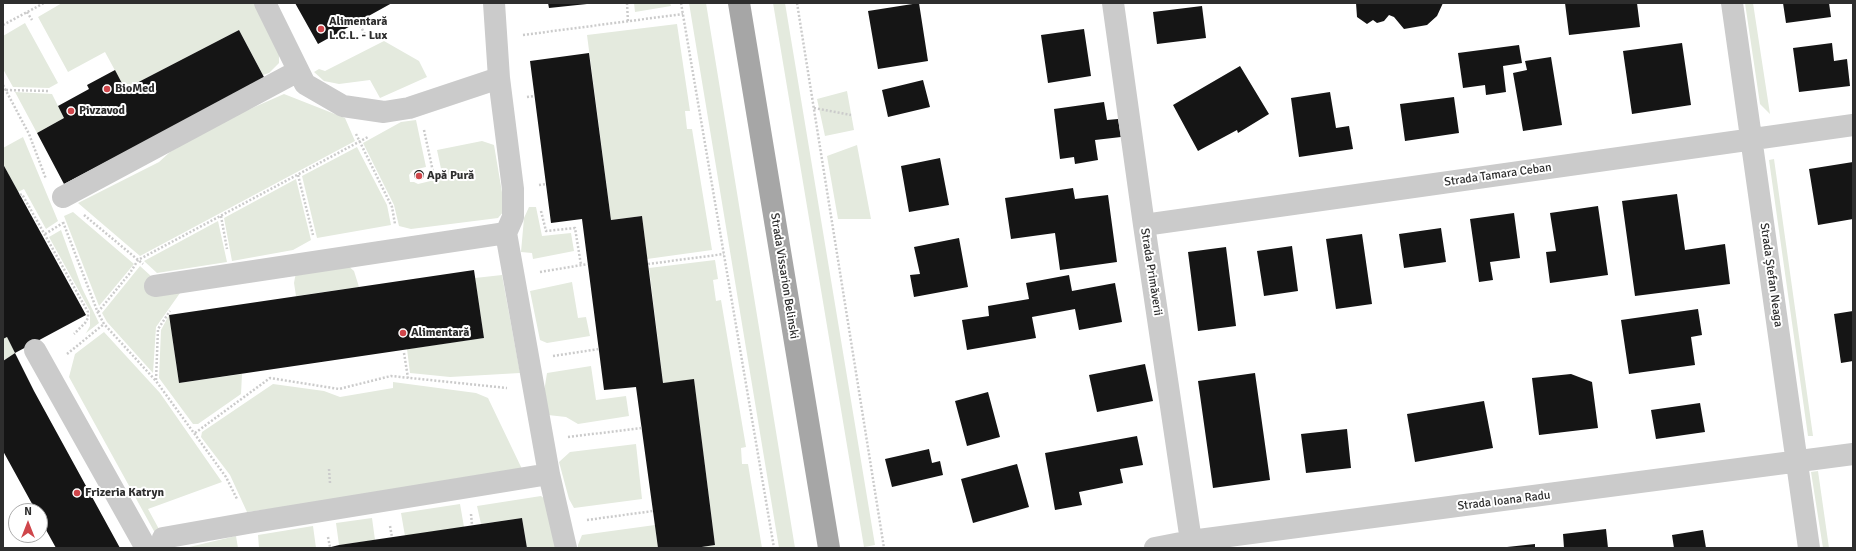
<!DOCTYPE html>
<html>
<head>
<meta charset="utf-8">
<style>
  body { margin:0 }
  #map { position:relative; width:1856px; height:551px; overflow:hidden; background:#fff; font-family:Signika,sans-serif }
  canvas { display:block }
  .frame { position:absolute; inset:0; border:4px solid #2e2e2e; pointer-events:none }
  .north { position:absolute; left:8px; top:503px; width:40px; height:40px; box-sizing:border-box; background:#fff; border:1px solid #ababab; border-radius:50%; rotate:0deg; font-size:11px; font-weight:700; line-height:16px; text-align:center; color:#2e2e2e }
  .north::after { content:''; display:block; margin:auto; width:14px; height:18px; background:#cf464b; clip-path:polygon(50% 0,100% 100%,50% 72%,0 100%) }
</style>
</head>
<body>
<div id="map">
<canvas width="1856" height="551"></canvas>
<div class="frame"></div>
<div class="north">N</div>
</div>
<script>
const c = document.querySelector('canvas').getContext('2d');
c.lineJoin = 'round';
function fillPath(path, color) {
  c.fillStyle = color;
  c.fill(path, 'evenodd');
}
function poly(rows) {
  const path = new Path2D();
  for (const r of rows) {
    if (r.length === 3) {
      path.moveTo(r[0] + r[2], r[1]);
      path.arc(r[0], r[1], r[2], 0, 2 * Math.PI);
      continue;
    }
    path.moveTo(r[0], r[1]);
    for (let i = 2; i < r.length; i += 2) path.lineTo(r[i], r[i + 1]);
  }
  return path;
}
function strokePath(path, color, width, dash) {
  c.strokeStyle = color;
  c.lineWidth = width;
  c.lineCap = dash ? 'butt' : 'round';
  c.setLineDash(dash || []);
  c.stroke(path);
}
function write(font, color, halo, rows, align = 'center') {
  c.font = font + ' Signika,sans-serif';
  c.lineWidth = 4;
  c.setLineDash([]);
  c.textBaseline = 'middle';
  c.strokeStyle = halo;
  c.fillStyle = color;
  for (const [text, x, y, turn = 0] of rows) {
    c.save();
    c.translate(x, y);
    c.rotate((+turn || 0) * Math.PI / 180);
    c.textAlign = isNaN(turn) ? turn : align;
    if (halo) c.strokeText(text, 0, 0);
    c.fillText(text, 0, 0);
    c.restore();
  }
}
fillPath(poly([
  [62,3,256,3,279,51,279,63,269,73,263,75,239,30,125,89,105,52,68,72,38,17],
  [634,3,670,3,671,6,635,12],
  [689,3,706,3,795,548,779,548],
  [773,3,785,3,875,545,864,547],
  [1745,3,1753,3,1770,114,1760,104],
  [25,23,58,83,49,88,13,87,3,69,3,36],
  [677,24,690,111,685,111,687,129,692,129,712,250,647,259,642,216,611,220,587,35],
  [384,41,419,61,427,77,380,98,370,80,339,84,324,81,314,72,319,69,325,71],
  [847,91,854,130,825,136,817,99],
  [15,92,52,94,64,118,37,133],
  [284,94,345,118,355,141,140,256,78,203,159,162,170,152,225,120],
  [416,120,426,167,413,170,409,175,410,182,414,182,418,184,443,178,437,150,482,141,494,145,505,210,498,218,411,229,399,226,394,205,363,143,401,122],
  [23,137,58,221,46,229,24,189,18,192,3,164,3,148],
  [857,145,871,219,838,219,827,156],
  [357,147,387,205,391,225,317,238,302,176],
  [1774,159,1813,436,1808,436,1769,160],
  [296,179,311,240,293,250,232,261,224,218],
  [529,207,536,207,542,236,571,233,574,251,533,259,532,253,521,252,524,218],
  [73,212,134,264,99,306,64,216],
  [218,221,227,262,157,273,144,261],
  [61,230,82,288,99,323,86,333,90,326,90,311,49,237],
  [715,260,718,279,713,280,716,301,721,300,746,447,741,448,742,464,748,464,762,548,695,548,715,545,694,380,663,383,649,268],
  [346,264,354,271,359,287,296,296,294,283,296,272],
  [140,266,152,277,180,293,156,327,153,373,107,322,102,313],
  [502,275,520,373,450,377,410,373,407,349,484,338,475,278],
  [572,282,578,318,586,317,590,336,547,343,540,340,530,291],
  [169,315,179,383,242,374,241,394,198,424,193,424,159,378,161,330],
  [104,332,160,393,222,482,148,509,166,542,160,542,69,377,75,354],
  [7,337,15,353,3,361,3,339],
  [591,366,596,400,626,396,629,416,578,424,566,417,548,415,544,392,547,373],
  [393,382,476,393,488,398,522,469,344,499,247,512,230,475,201,437,202,432,273,384,324,391,340,397,393,388],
  [636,444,642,499,574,508,569,499,559,462,570,452],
  [1818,471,1829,548,1823,548,1811,472],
  [541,496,546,500,558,548,527,548,522,518,481,524,477,506],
  [460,504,464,527,405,536,401,513],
  [372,518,375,540,339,545,336,523],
  [655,525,658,548,578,548,578,545,582,535],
  [313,526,316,548,259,548,258,535],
  [236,536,238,548,185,548]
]), '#e4eade');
fillPath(poly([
  [295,3,392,3,318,44],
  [548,3,587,3,587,4,549,8],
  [919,3,928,61,878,69,868,11],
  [1356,3,1443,3,1437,16,1427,25,1404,29,1394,17,1389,15,1384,21,1377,23,1373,20,1367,24,1357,17],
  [1565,3,1637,3,1640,27,1569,35],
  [1783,3,1829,3,1831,17,1786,23],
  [1202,6,1206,38,1157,44,1153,12],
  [1084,29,1091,76,1048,83,1041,35],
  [239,30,265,79,64,184,37,133,64,118,58,106,89,89,87,85,115,70,125,89],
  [1682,43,1691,105,1632,114,1623,51],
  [1832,43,1834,61,1847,59,1850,86,1799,92,1793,48],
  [1519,45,1522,63,1503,66,1506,92,1486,95,1485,85,1463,88,1458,53],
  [589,53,611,220,642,216,663,383,694,379,715,545,695,548,658,548,636,387,604,390,582,219,551,223,530,61],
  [1551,57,1562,125,1523,131,1513,73,1527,70,1525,61],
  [1240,66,1269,114,1238,133,1237,130,1198,151,1173,105],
  [923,80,930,107,888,117,882,90],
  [1330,92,1336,128,1349,126,1353,149,1299,157,1291,98],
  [1454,97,1459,133,1405,141,1400,104],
  [1104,102,1107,120,1118,119,1121,137,1095,140,1098,160,1075,164,1074,157,1060,159,1054,109],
  [940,158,949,205,909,212,901,166],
  [1853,162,1853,219,1818,225,1809,169],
  [3,164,86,315,15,353,7,337,3,339],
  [419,175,5],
  [1073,188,1075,199,1108,195,1117,262,1060,270,1055,233,1011,239,1005,198],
  [1677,194,1685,250,1725,244,1730,284,1635,296,1622,201],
  [1598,206,1608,275,1550,283,1546,252,1556,251,1550,213],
  [1514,213,1520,258,1490,262,1493,280,1479,282,1470,219],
  [1441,228,1446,262,1404,268,1399,234],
  [1362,234,1372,304,1336,309,1326,239],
  [959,238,968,287,914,297,910,275,920,274,914,247],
  [1292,246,1298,291,1264,296,1257,251],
  [1226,247,1236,326,1198,331,1188,252],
  [474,270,484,338,179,383,169,315],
  [1069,275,1072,291,1115,283,1122,322,1079,330,1075,309,1032,317,1036,338,967,350,962,320,989,316,988,306,1029,299,1026,283],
  [1698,309,1702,335,1691,337,1695,365,1629,374,1621,320],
  [1853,311,1853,361,1841,363,1834,314],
  [15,353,34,391,120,548,56,548,40,519,40,511,36,511,3,451,3,361],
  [1145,364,1153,401,1097,412,1089,375],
  [1255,373,1270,480,1213,488,1198,381],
  [1571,374,1592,382,1598,428,1539,435,1532,378],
  [988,392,1000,437,967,446,955,401],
  [1484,401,1493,448,1415,462,1407,414],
  [1700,403,1705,432,1656,439,1651,410],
  [1347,429,1351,468,1306,473,1301,434],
  [1137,436,1143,465,1120,469,1123,483,1079,492,1082,505,1055,510,1045,453],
  [929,449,932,463,940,461,943,475,892,487,885,459],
  [1017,464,1029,507,973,523,961,479],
  [522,518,527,548,327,548,339,545],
  [1606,529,1608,548,1564,548,1563,534],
  [1703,530,1706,548,1674,548,1672,535],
  [1535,544,1535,548,1507,548,1507,547]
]), '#151515');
strokePath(poly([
  [627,3,628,22],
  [681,3,774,548],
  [797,3,884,548],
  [27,12,32,20],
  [358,22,366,36],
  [3,25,44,3],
  [523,35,683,14],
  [3,85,29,134,46,179],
  [6,90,50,91],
  [527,97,534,96],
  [814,108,851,115],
  [424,130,435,181],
  [356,134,392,207,395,224],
  [298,175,313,235],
  [539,185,546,184],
  [20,195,22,194,88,312,88,318,85,323,74,334],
  [541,211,546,231,575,228,581,265],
  [84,215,143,264],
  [221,216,227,249],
  [63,222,98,313,104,324,156,381,226,477,237,499],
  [45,234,63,223],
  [648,264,724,254],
  [540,272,588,264],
  [98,312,130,273,138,260,368,137],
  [404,353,408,378],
  [67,354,104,324],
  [553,356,599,349],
  [156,380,158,329,170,311],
  [195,433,270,378,339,389,391,376,507,388],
  [568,437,642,428],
  [329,469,330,483],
  [471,514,472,525],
  [587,520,653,511],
  [390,526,392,537],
  [328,537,330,547]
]), '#cbcbcb', 2.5, [2, 2]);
strokePath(poly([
  [265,3,305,84,343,106,384,112,409,108,499,78],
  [494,3,499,78,513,189,513,217,506,233,549,474,566,548],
  [1113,3,1144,225,1191,541],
  [1732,3,1809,548],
  [63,197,298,71],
  [1144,225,1853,125],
  [155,286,506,233],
  [35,350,146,548],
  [163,538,248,523,549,474],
  [1155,548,1191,541,1853,454]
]), '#cbcbcb', 22);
strokePath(poly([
  [739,3,829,548]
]), '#a6a6a6', 22);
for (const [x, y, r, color] of [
  [321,29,4,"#cf464b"],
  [107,89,4,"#cf464b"],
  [71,111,4,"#cf464b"],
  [419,176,4,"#cf464b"],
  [403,333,4,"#cf464b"],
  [77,493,4,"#cf464b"]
]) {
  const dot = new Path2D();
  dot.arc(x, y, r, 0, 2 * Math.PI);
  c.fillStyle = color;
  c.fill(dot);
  strokePath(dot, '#fff', 1.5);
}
write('bold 12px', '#2e2e2e', '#fff', [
  ["Alimentară",329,22],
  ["L.C.L. - Lux",329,36],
  ["BioMed",115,89],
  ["Pivzavod",79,111],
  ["Apă Pură",427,176],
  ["Alimentară",411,333],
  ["Frizeria Katryn",85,493]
], 'left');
write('12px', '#2e2e2e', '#fff', [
  ["Strada Tamara Ceban",1498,175,-8],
  ["Strada Primăverii",1151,272,81],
  ["Strada Ștefan Neaga",1771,275,82],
  ["Strada Vissarion Belinski",784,276,81],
  ["Strada Ioana Radu",1504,501,-7]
]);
</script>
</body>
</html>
